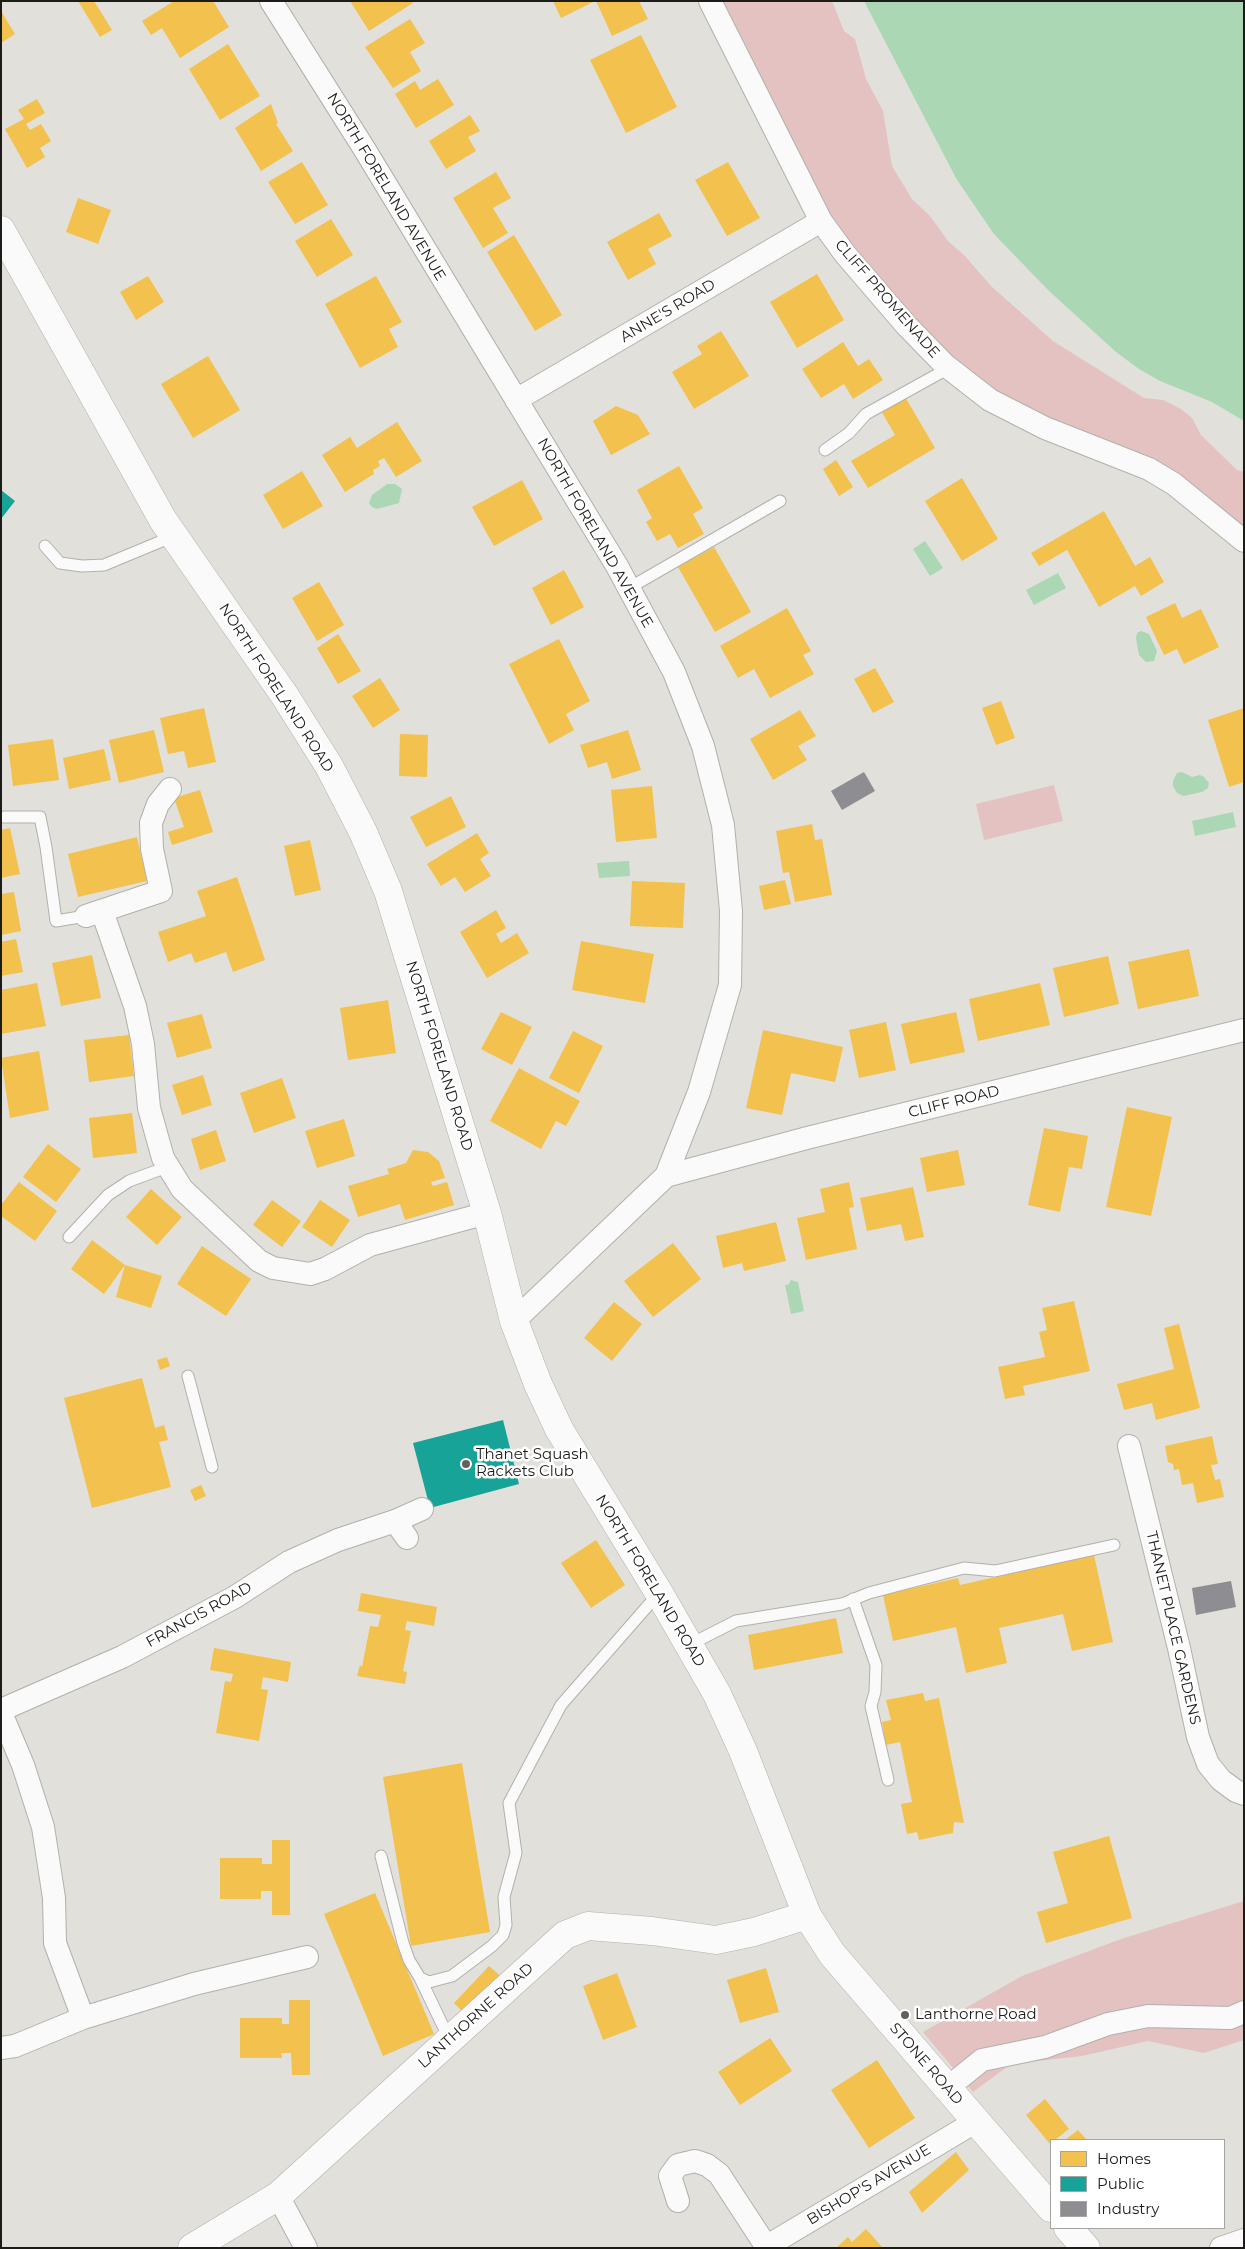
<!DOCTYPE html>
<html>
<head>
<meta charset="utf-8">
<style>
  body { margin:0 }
  #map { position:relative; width:1245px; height:2249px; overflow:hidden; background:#e2e0db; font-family:Montserrat,sans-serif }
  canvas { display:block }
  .frame { position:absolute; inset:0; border:2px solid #1c1b18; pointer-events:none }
  .legend { position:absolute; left:1050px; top:2139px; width:175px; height:90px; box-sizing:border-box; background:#fff; border:1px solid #a4a4a3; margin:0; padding:6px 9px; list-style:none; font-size:15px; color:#1c1b18 }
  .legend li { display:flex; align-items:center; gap:10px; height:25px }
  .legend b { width:25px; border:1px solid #a4a4a3 }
</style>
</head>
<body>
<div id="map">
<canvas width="1245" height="2249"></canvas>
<div class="frame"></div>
<ul class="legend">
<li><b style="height:14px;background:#f2c14e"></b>Homes</li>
<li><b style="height:14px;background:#17a398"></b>Public</li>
<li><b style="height:14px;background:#8d8d92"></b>Industry</li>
</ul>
</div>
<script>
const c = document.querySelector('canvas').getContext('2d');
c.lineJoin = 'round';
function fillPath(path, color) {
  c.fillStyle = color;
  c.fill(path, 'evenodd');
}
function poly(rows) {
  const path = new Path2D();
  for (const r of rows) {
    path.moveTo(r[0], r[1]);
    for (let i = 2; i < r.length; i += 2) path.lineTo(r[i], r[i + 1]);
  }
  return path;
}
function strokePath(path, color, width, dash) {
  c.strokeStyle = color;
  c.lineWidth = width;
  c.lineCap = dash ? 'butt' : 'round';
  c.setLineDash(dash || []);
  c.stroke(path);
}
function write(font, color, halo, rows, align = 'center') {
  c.font = font + ' Montserrat,sans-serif';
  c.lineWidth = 5;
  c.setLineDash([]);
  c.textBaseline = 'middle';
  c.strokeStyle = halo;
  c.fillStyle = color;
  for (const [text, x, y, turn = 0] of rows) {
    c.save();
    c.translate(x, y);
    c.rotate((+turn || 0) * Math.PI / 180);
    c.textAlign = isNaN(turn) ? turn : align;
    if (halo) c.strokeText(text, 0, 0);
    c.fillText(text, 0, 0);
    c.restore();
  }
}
fillPath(poly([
  [720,1,832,1,844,31,855,39,866,79,883,111,892,166,912,199,930,216,948,241,965,256,991,286,1053,341,1144,398,1163,400,1181,409,1192,418,1201,435,1237,470,1244,472,1244,528,1191,483,1159,463,1090,435,997,395,974,378,902,307,823,210],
  [1054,785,1063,821,984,840,976,804],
  [1244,1901,1244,2040,1204,2053,1148,2041,1082,2056,1011,2064,973,2092,923,2032,1022,1976,1121,1939]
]), '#e4c2c1');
fillPath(poly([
  [864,1,1244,1,1244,421,1212,402,1160,381,1139,369,1116,352,1048,290,994,234,957,180],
  [387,484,395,484,402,489,399,503,377,509,372,507,369,503,372,495],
  [925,541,943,568,930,576,913,549],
  [1058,573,1066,588,1034,605,1026,590],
  [1141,631,1149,634,1157,651,1154,661,1146,662,1139,655,1136,638,1137,633],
  [1182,772,1192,777,1200,775,1204,777,1209,783,1208,788,1202,792,1183,796,1177,793,1173,786,1173,781,1177,773],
  [1233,812,1236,827,1195,836,1192,821],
  [629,861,630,876,599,878,597,863],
  [791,1280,798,1282,804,1311,791,1314,785,1285,788,1285]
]), '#abd7b5');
fillPath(poly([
  [78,1,94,1,112,30,100,37],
  [174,1,213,1,229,27,180,58,162,28,151,35,142,21],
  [350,1,412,1,413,3,369,31],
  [553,1,595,1,561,18],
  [596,1,639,1,648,19,612,36],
  [1,11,15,34,1,43],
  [410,19,425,43,410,52,421,71,393,88,365,47],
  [641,35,677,107,626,133,590,60],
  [228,44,260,96,220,120,189,69],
  [438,79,454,105,416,128,395,94,415,81,420,90],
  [37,99,45,113,26,124,30,130,41,124,51,141,40,148,45,157,27,168,5,129,24,119,18,110],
  [271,104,278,123,276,124,293,151,261,171,235,128],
  [470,115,480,131,468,137,476,151,446,169,429,141],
  [302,162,328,205,295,224,268,182],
  [728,162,760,218,727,236,695,180],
  [496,172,511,198,493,208,508,233,483,248,453,198],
  [78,198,111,210,98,244,66,232],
  [659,213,672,236,648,249,656,264,628,280,607,242],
  [331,219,353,255,317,277,295,241],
  [514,235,562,315,535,331,487,252],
  [817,274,844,320,797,348,770,302],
  [148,276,164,302,136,320,120,292],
  [376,276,402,322,389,329,398,347,360,368,325,304],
  [721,331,749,376,694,409,672,372,702,354,697,346],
  [843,342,858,366,869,359,883,380,853,399,844,384,821,398,802,369],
  [208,356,240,410,193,438,161,384],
  [904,395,935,448,868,488,851,461,895,435,880,409],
  [616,406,638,415,650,434,611,455,593,421],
  [397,422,422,461,396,477,384,458,378,461,380,466,373,470,374,474,345,492,322,455,350,437,357,448],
  [836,460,853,487,839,496,823,469],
  [679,466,703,508,693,514,704,534,678,548,670,534,657,541,646,522,652,518,637,490],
  [302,471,323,506,283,529,263,495],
  [962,478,998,539,962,561,925,501],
  [522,480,543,519,494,546,472,507],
  [1104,511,1135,566,1150,557,1164,582,1141,596,1135,586,1099,607,1067,550,1039,566,1031,553],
  [714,547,751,612,715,632,678,567],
  [564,570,584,607,551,625,532,588],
  [319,582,344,625,317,641,292,598],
  [1175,603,1182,618,1201,609,1219,647,1184,664,1177,649,1164,655,1146,617],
  [787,608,811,651,803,655,814,674,770,698,754,669,738,678,720,646],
  [338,634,361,671,338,684,317,648],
  [559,639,590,701,566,714,574,730,549,744,509,664],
  [875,668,894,702,873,713,854,679],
  [380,678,400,710,373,728,352,696],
  [1001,701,1015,738,996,745,982,708],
  [204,708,216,762,188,768,184,751,168,754,160,718],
  [1244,708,1244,782,1229,787,1208,720],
  [800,710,816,736,798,746,807,760,773,780,750,739],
  [154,730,164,772,119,783,109,740],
  [628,730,641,770,612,779,607,762,588,768,580,745],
  [400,734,428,735,427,777,399,776],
  [53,739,59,780,13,786,8,745],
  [104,749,111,780,69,789,63,758],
  [652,786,657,838,616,842,611,790],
  [200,790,213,832,172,845,168,832,184,827,174,798],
  [451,796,466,827,426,847,410,817],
  [812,824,815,840,822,839,832,895,795,902,789,872,783,873,776,831],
  [10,828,20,874,1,878,1,830],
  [477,833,489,853,480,859,491,876,465,892,455,877,441,886,427,864],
  [137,837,147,881,78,897,68,854],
  [310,840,321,890,295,896,284,846],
  [237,877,265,960,233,972,226,952,195,963,191,953,168,962,158,932,206,916,197,891],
  [785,880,791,904,764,910,759,886],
  [632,881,685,883,683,928,630,926],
  [14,892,21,931,1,935,1,894],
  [496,910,506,928,496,934,501,943,517,933,529,953,487,978,460,932],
  [16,939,23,972,1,976,1,942],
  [581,941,654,954,645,1003,572,990],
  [1189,949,1199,996,1138,1009,1128,962],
  [92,955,101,998,61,1006,52,963],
  [1108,956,1119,1004,1064,1017,1053,968],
  [37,983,46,1026,1,1034,1,990],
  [1040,983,1050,1025,978,1041,969,999],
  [388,1000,396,1053,348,1060,340,1008],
  [501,1012,532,1027,512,1065,481,1049],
  [956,1012,965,1052,910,1064,901,1024],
  [202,1014,212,1048,177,1058,167,1023],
  [886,1022,896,1070,859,1078,849,1030],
  [763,1030,843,1047,835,1082,791,1073,782,1115,746,1108],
  [573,1031,603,1046,579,1093,549,1078],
  [129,1035,134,1076,89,1082,84,1040],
  [39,1051,49,1110,10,1118,1,1058],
  [519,1068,580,1101,566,1126,556,1121,541,1149,490,1121],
  [203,1075,212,1105,182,1115,172,1085],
  [282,1078,296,1118,254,1133,240,1093],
  [1127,1107,1172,1117,1151,1216,1106,1207],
  [132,1113,137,1153,93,1158,89,1118],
  [344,1119,355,1156,317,1168,305,1131],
  [1044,1128,1088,1136,1082,1169,1069,1167,1060,1212,1028,1205],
  [216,1130,226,1161,200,1170,191,1139],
  [48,1144,81,1169,56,1202,23,1177],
  [413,1150,428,1152,439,1161,445,1178,431,1182,433,1186,447,1182,454,1205,405,1220,400,1204,358,1217,348,1186,389,1174,387,1169,406,1163],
  [958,1150,965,1185,927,1192,920,1158],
  [19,1182,57,1211,35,1241,1,1216,1,1205],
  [849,1182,854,1207,849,1208,857,1249,806,1260,797,1218,825,1212,820,1189],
  [913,1187,924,1237,905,1241,901,1224,867,1231,860,1198],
  [151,1189,182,1217,157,1245,126,1217],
  [272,1200,301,1221,282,1247,253,1225],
  [320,1200,350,1220,332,1247,302,1227],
  [776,1222,786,1261,744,1271,742,1263,723,1268,716,1236],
  [92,1240,125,1265,104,1294,71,1269],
  [673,1243,701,1279,653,1317,624,1281],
  [202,1246,251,1279,226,1316,177,1284],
  [125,1265,162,1276,151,1308,116,1297],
  [1074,1301,1090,1371,1023,1386,1025,1395,1005,1399,998,1367,1045,1357,1039,1332,1047,1330,1042,1308],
  [614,1302,642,1324,612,1361,584,1338],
  [1179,1324,1200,1408,1156,1420,1152,1403,1124,1410,1117,1384,1174,1369,1164,1328],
  [167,1357,170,1366,160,1370,157,1360],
  [142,1378,155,1428,164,1425,168,1440,159,1442,171,1487,92,1508,64,1398],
  [1212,1436,1218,1464,1211,1465,1215,1480,1220,1479,1224,1497,1197,1503,1193,1483,1182,1485,1179,1469,1174,1470,1173,1464,1168,1462,1165,1446],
  [201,1485,206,1496,195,1501,190,1490],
  [596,1540,625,1585,591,1608,561,1563],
  [1094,1555,1113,1642,1072,1651,1063,1614,999,1628,1007,1663,966,1673,956,1627,893,1641,883,1595,958,1578,960,1585],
  [361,1593,437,1607,434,1626,407,1621,405,1630,411,1631,403,1671,407,1672,405,1684,357,1676,360,1665,362,1667,370,1626,378,1627,381,1615,358,1611],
  [836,1618,843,1653,754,1670,748,1635],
  [214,1648,291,1662,288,1682,263,1677,261,1689,268,1690,259,1741,216,1733,225,1681,231,1682,233,1674,210,1670],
  [923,1693,925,1701,939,1698,964,1823,954,1822,953,1833,919,1840,917,1832,907,1834,901,1804,912,1802,900,1742,886,1745,882,1722,891,1720,886,1700],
  [462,1763,490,1932,411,1946,383,1777],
  [1109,1836,1132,1918,1046,1943,1037,1912,1068,1903,1053,1852],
  [272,1840,290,1840,290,1915,272,1915,272,1891,261,1891,261,1899,220,1899,220,1858,262,1858,262,1864,272,1864],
  [375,1893,434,2034,383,2056,324,1914],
  [489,1966,504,1979,468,2017,454,2003],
  [766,1968,779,2012,740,2023,727,1980],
  [617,1973,637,2027,603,2040,583,1986],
  [289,2000,310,2000,310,2075,292,2075,291,2053,281,2053,282,2058,240,2058,240,2018,282,2018,282,2024,289,2024],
  [770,2038,792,2071,740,2105,718,2072],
  [877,2060,915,2118,869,2148,831,2090],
  [1045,2099,1069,2129,1055,2140,1051,2140,1050,2144,1026,2115],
  [1078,2130,1087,2140,1065,2140],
  [956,2152,969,2170,922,2213,909,2192],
  [866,2229,883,2248,836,2248,848,2237,852,2242]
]), '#f2c14e');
fillPath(poly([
  [1,490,15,501,1,519],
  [503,1420,519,1484,430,1508,413,1443]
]), '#17a398');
fillPath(poly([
  [864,772,875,791,842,810,831,791],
  [1231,1581,1236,1607,1196,1615,1192,1588]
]), '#8d8d92');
const lane = poly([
  [825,450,849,433,866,414,949,368],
  [45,546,60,563,82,566,104,565,174,536],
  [629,588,780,501],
  [4,817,40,817,46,847,56,921,86,916],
  [69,1237,108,1195,129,1181,167,1167],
  [188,1376,212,1467],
  [853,1599,876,1665,875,1692,871,1706,888,1780],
  [689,1645,736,1621,842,1604,869,1593,964,1568,995,1571,1114,1545],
  [381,1856,403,1943,409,1960,420,1978,429,1982,452,1976,492,1946,503,1935,506,1925,504,1897,516,1853,509,1803,561,1705,659,1593],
  [420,1978,443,2026,454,2036]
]);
const street = poly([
  [271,1,365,150,617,566,674,672,703,746,723,825,731,911,730,985,699,1092,666,1176,514,1321],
  [710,1,821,221,845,254,906,325,945,365,990,400,1045,428,1149,469,1174,484,1244,541],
  [516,400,821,221],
  [102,911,135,1006,143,1044,149,1108,163,1158,182,1189,259,1261,273,1268,310,1274,325,1269,370,1245,487,1213],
  [86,916,161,891,152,849,151,823,158,804,170,789],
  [666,1176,807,1138,1244,1030],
  [1129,1446,1179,1648,1198,1737,1208,1764,1221,1780,1236,1791,1244,1794],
  [395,1521,407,1538],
  [1,1710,122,1657,235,1597,289,1562,338,1540,395,1521,422,1509],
  [1,1713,23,1765,43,1827,54,1898,55,1943,83,2018],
  [1,2048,15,2046,83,2018,194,1984,307,1957],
  [946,2089,982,2060,1045,2047,1108,2024,1148,2016,1230,2018,1244,2012],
  [278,2196,306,2248],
  [678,2201,670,2176,678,2165,695,2161,707,2165,719,2174,766,2246],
  [764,2248,975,2122],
  [1221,2248,1244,2240]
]);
const secondary = poly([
  [1,230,163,520,285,696,329,766,363,832,388,891,487,1213,514,1321,538,1384,559,1429,659,1593,717,1694,743,1751,807,1915,832,1954,1051,2208],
  [1068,2228,1086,2248],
  [192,2248,278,2196,565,1935,588,1926,652,1931,716,1940,754,1932,807,1915]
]);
strokePath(lane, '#b2b0ac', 13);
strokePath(street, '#b2b0ac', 24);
strokePath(secondary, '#b2b0ac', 29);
strokePath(lane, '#fbfafa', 11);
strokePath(street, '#fbfafa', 22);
strokePath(secondary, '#fbfafa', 28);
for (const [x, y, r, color] of [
  [466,1464,5,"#61605c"],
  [905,2015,5,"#61605c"]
]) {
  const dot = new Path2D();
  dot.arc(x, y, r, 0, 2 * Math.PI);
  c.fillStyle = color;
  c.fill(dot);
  strokePath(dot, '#fff', 2);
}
write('15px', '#1c1b18', '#fff', [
  ["NORTH FORELAND AVENUE",386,187,59],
  ["CLIFF PROMENADE",887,299,49],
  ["ANNE'S ROAD",668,311,-31],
  ["NORTH FORELAND AVENUE",595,533,60],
  ["NORTH FORELAND ROAD",276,688,57],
  ["NORTH FORELAND ROAD",439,1056,73],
  ["CLIFF ROAD",954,1102,-14],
  ["NORTH FORELAND ROAD",650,1581,59],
  ["FRANCIS ROAD",199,1615,-29],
  ["THANET PLACE GARDENS",1173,1628,77],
  ["LANTHORNE ROAD",476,2016,-42],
  ["STONE ROAD",926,2064,49],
  ["BISHOP'S AVENUE",869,2185,-31]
]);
write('15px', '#1c1b18', '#fff', [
  ["Thanet Squash",476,1455],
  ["Rackets Club",476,1472],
  ["Lanthorne Road",915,2015]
], 'left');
</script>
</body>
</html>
